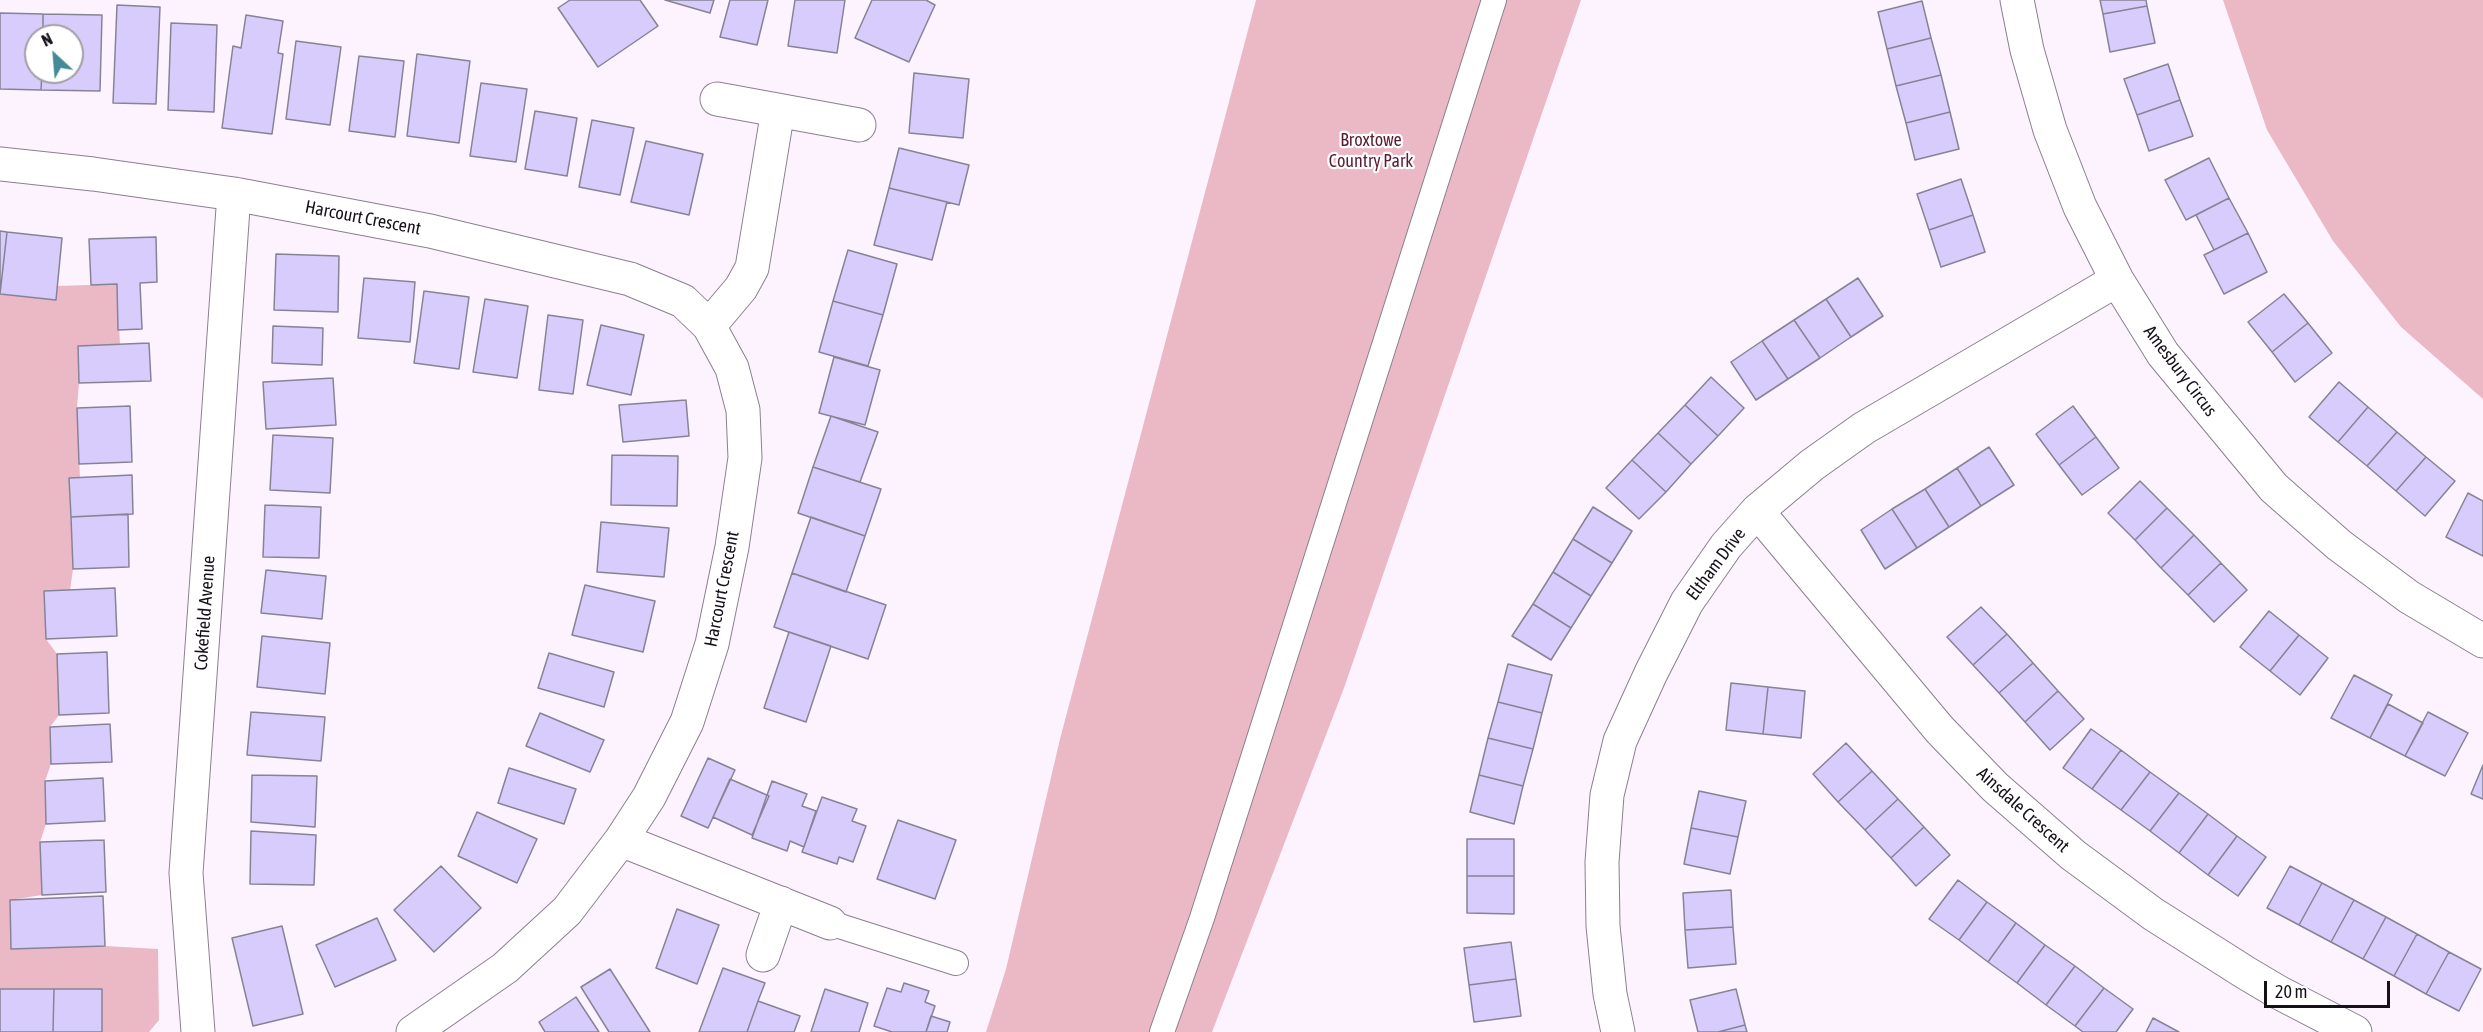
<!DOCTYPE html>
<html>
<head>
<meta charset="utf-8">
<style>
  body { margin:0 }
  #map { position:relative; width:2483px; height:1032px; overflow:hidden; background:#fcf3ff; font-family:"Asap Condensed",sans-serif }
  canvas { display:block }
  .north { position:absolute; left:24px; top:24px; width:60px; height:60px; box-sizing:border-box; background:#fff; border:2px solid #a2a0a3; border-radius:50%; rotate:334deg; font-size:16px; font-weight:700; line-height:24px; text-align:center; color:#161118 }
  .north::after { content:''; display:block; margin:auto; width:21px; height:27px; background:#458a96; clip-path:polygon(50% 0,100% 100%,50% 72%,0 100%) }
  .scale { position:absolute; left:2264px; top:981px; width:126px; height:27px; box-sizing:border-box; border:3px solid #161118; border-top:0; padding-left:8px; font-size:18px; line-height:21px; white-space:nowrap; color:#161118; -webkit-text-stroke:4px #fff; paint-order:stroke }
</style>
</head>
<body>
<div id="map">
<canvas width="2483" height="1032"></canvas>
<div class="north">N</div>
<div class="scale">20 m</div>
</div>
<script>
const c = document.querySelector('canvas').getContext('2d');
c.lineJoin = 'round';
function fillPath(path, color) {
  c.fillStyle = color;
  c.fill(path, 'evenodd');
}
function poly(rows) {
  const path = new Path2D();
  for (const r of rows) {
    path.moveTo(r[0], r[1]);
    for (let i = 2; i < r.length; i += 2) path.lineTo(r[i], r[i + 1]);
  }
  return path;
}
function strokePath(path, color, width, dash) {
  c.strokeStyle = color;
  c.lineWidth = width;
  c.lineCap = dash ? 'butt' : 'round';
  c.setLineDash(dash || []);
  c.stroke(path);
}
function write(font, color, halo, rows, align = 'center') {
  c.font = font + ' "Asap Condensed",sans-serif';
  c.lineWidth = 4.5;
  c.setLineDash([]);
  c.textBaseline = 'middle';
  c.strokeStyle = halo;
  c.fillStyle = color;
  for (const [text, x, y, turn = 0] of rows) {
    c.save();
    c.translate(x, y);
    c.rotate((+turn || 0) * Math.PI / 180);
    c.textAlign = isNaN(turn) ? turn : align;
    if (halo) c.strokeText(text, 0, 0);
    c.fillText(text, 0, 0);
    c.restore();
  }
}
fillPath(poly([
  [1256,0,1581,0,1344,688,1212,1032,986,1032,1006,969,1060,739],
  [2223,0,2483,0,2483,399,2401,327,2333,241,2267,130],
  [117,284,120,345,79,383,77,408,80,478,69,478,73,569,70,591,44,592,46,639,57,654,59,715,50,727,51,764,45,781,46,824,40,842,42,895,10,900,11,949,105,946,158,949,159,1020,149,1032,102,1032,102,989,0,989,0,294,55,300,57,286]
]), '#ebb9c6');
const building = poly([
  [570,0,640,0,658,26,598,67,558,8,570,0],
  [665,0,714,0,710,13,665,0],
  [730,0,768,0,757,45,720,37,730,0],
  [795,0,845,0,837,53,788,46,795,0],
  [872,0,926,0,935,5,909,62,855,38,872,0],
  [2100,0,2146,0,2147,6,2103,14,2100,0],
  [1922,1,1931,38,1887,49,1878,12,1922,1],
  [117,5,160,7,156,104,113,103,117,5],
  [2147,6,2155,43,2110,52,2103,14,2147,6],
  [0,13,43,14,43,36,36,36,36,72,42,72,41,90,0,89,0,13],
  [43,14,102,15,100,91,41,90,42,72,72,72,72,36,43,36,43,14],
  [246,15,283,21,278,53,283,54,272,134,222,128,233,46,241,48,246,15],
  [171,23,217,25,214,112,168,110,171,23],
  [1931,38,1941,75,1896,86,1887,49,1931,38],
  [296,41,341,47,330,125,286,119,296,41],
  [417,54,470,61,459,143,407,136,417,54],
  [359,56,404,61,395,137,349,131,359,56],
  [2168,64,2180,100,2137,115,2124,79,2168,64],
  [914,73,969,79,963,138,909,133,914,73],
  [1941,75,1950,112,1906,123,1896,86,1941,75],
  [481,83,527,89,516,162,470,156,481,83],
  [2180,100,2193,136,2149,151,2137,115,2180,100],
  [535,111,577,118,567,176,525,169,535,111],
  [1950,112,1959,149,1915,160,1906,123,1950,112],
  [592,120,634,128,620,195,579,187,592,120],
  [646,141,703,154,689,215,631,202,646,141],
  [899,148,969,165,959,205,889,188,899,148],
  [2209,158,2229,198,2186,220,2165,180,2209,158],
  [1961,179,1973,215,1929,230,1917,194,1961,179],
  [889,188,947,202,932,260,874,245,889,188],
  [2229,198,2248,233,2214,250,2196,215,2229,198],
  [1973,215,1985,252,1941,267,1929,230,1973,215],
  [0,231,7,232,0,294,0,231],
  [7,232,62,238,56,300,0,294,7,232],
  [2248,233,2267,272,2224,294,2204,255,2248,233],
  [156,237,157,282,140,283,142,329,118,330,117,284,91,285,89,239,156,237],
  [848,250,897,264,883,315,833,301,848,250],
  [276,254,339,256,338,312,274,310,276,254],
  [364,278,415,282,410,342,358,338,364,278],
  [1858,278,1883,316,1851,337,1826,299,1858,278],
  [424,291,469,297,459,369,414,363,424,291],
  [2284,294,2308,323,2272,352,2248,322,2284,294],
  [485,299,528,306,517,378,473,372,485,299],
  [1826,299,1851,337,1820,358,1794,320,1826,299],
  [833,301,883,315,868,366,819,352,833,301],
  [548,315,583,320,573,394,539,390,548,315],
  [1794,320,1820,358,1788,379,1762,341,1794,320],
  [2308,323,2332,353,2295,382,2272,352,2308,323],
  [601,325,644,335,631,395,587,385,601,325],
  [273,326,323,328,322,365,272,363,273,326],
  [1762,341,1788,379,1756,400,1731,362,1762,341],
  [149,343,151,381,79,383,78,346,149,343],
  [834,357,880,370,865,425,819,413,834,357],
  [1711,377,1744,408,1718,436,1685,405,1711,377],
  [333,378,336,425,266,429,263,382,333,378],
  [2339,382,2368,407,2338,442,2309,417,2339,382],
  [686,400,689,436,623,442,619,405,686,400],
  [1685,405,1718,436,1691,464,1658,433,1685,405],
  [130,406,132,462,79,464,77,408,130,406],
  [2073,406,2096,437,2059,465,2036,434,2073,406],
  [2368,407,2397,432,2367,466,2338,442,2368,407],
  [831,416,878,432,860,482,813,467,831,416],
  [2397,432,2426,457,2396,491,2367,466,2397,432],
  [1658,433,1691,464,1666,492,1632,460,1658,433],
  [273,435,333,438,330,493,270,490,273,435],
  [2096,437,2119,468,2082,495,2059,465,2096,437],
  [1989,447,2014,485,1981,506,1957,468,1989,447],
  [612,455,678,456,677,506,611,505,612,455],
  [2426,457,2455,481,2425,516,2396,491,2426,457],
  [1632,460,1666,492,1639,519,1606,488,1632,460],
  [813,467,881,489,865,536,798,513,813,467],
  [1957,468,1981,506,1949,527,1925,489,1957,468],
  [132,475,133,514,71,517,69,478,132,475],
  [2140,481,2167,508,2135,540,2108,513,2140,481],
  [1925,489,1949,527,1917,548,1892,509,1925,489],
  [2468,493,2483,501,2483,556,2446,537,2468,493],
  [265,505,321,507,319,558,263,557,265,505],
  [1593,507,1632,531,1612,563,1573,539,1593,507],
  [2167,508,2194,535,2161,568,2135,540,2167,508],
  [1892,509,1917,548,1885,569,1861,530,1892,509],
  [128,514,129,567,73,569,71,517,128,514],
  [811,517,865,536,846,592,792,573,811,517],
  [601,522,669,528,664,577,597,572,601,522],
  [2194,535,2221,563,2188,595,2161,568,2194,535],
  [1573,539,1612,563,1591,596,1553,572,1573,539],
  [2221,563,2247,590,2214,622,2188,595,2221,563],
  [266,570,326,576,322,619,261,613,266,570],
  [1553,572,1591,596,1571,628,1533,604,1553,572],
  [792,573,886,605,868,659,774,627,792,573],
  [585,585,655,601,643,652,572,635,585,585],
  [115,588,117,636,46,639,44,591,115,588],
  [1533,604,1571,628,1551,660,1512,636,1533,604],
  [1981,607,2007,634,1973,665,1947,637,1981,607],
  [2269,611,2299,635,2270,671,2240,647,2269,611],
  [789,632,831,646,806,722,764,708,789,632],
  [2007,634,2033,663,1999,693,1973,665,2007,634],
  [2299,635,2328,658,2300,695,2270,671,2299,635],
  [262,636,330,643,325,694,257,687,262,636],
  [107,652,109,713,59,715,57,654,107,652],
  [549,653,614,672,604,707,538,688,549,653],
  [2033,663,2058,691,2025,722,1999,693,2033,663],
  [1508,664,1552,675,1542,713,1498,702,1508,664],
  [2354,675,2392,695,2370,738,2331,718,2354,675],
  [1731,683,1768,687,1763,734,1726,730,1731,683],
  [1768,687,1805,691,1801,738,1763,734,1768,687],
  [2058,691,2084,719,2050,750,2025,722,2058,691],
  [1498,702,1542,713,1533,749,1488,738,1498,702],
  [2388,704,2423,723,2405,756,2370,738,2388,704],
  [251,712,325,717,321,761,247,755,251,712],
  [2428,712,2468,733,2445,776,2405,756,2428,712],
  [540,713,604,740,590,772,526,746,540,713],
  [110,724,112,762,51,764,50,727,110,724],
  [2091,729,2121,750,2092,789,2063,768,2091,729],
  [1488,738,1533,749,1523,786,1479,775,1488,738],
  [1846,743,1872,771,1838,802,1813,774,1846,743],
  [2121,750,2150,772,2121,810,2092,789,2121,750],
  [708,758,735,770,708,828,681,816,708,758],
  [2483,765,2483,799,2471,794,2483,765],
  [509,768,576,789,564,824,498,803,509,768],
  [1872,771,1898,799,1865,830,1838,802,1872,771],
  [2150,772,2179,793,2150,831,2121,810,2150,772],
  [252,775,317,776,315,827,251,822,252,775],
  [1479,775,1523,786,1514,824,1470,812,1479,775],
  [103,778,105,821,46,824,45,781,103,778],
  [730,779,769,796,752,835,713,817,730,779],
  [772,781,807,794,802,806,816,811,804,847,790,841,787,851,752,838,772,781],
  [1699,791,1746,801,1738,837,1691,828,1699,791],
  [2179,793,2208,814,2179,853,2150,831,2179,793],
  [822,797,857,809,852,821,866,826,853,862,839,857,837,864,802,852,822,797],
  [1898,799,1924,827,1891,858,1865,830,1898,799],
  [477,812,537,839,517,883,458,856,477,812],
  [2208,814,2237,836,2208,875,2179,853,2208,814],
  [898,820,956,840,935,899,877,879,898,820],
  [1924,827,1950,855,1916,886,1891,858,1924,827],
  [1691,828,1738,837,1730,874,1684,864,1691,828],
  [251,831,316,835,314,885,250,884,251,831],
  [2237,836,2266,857,2238,896,2208,875,2237,836],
  [1467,839,1514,839,1514,876,1467,876,1467,839],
  [104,840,106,892,42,895,40,842,104,840],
  [441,866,481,908,434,952,394,910,441,866],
  [2290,866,2322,883,2299,925,2267,908,2290,866],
  [1467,876,1514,876,1514,914,1467,913,1467,876],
  [1958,880,1987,902,1959,940,1929,919,1958,880],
  [2322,883,2354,900,2331,942,2299,925,2322,883],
  [1731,890,1733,927,1685,930,1683,893,1731,890],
  [103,896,105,946,11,949,10,900,103,896],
  [2354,900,2386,917,2363,959,2331,942,2354,900],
  [1987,902,2016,923,1988,962,1959,940,1987,902],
  [677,909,719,925,697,984,656,968,677,909],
  [2386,917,2417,934,2394,976,2363,959,2386,917],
  [377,918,396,960,335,987,316,945,377,918],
  [2016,923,2045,945,2017,983,1988,962,2016,923],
  [282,926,303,1014,253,1026,232,938,282,926],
  [1733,927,1736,964,1688,968,1685,930,1733,927],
  [2417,934,2449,952,2426,994,2394,976,2417,934],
  [1511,942,1516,979,1469,985,1464,948,1511,942],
  [2045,945,2075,966,2046,1005,2017,983,2045,945],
  [2449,952,2481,969,2459,1011,2426,994,2449,952],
  [2075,966,2104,988,2075,1026,2046,1005,2075,966],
  [723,968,765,983,758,1001,747,1032,699,1032,723,968],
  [610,969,650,1032,609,1032,581,987,610,969],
  [1516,979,1521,1016,1474,1022,1469,985,1516,979],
  [904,983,929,991,925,1002,935,1006,926,1032,892,1032,874,1026,887,988,901,992,904,983],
  [2104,988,2133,1009,2116,1032,2083,1032,2075,1026,2104,988],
  [0,989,54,989,53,1032,0,1032,0,989],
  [54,989,102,989,102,1032,53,1032,54,989],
  [825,989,868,1003,859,1032,811,1032,825,989],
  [1736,989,1745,1025,1718,1032,1698,1032,1690,1000,1736,989],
  [576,997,599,1032,545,1032,539,1022,576,997],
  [758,1001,800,1016,794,1032,747,1032,758,1001],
  [931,1016,950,1022,947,1032,926,1032,931,1016],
  [2153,1018,2179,1032,2146,1032,2153,1018],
  [1745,1025,1747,1032,1718,1032,1745,1025]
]);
fillPath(building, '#d7ccfb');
strokePath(building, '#878396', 1.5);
const service = poly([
  [830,923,956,963],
  [1162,1032,1202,918,1494,0]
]);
const minor = poly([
  [2017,0,2027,50,2050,130,2080,207,2117,280,2163,354,2274,488,2339,545,2409,597,2483,641],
  [717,99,859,125],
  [0,164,93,174,234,194,430,231,630,279,683,301,709,326,732,368,743,410,745,458,732,547,712,644,687,722,649,797,621,840,567,911,505,968,413,1032],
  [709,326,741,288,752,268,778,110],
  [1757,511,1940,730,1995,787,2073,855,2153,914,2246,973,2278,992,2355,1032],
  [621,840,830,923],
  [763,955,781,903],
  [198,1032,186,873,234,194],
  [1618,1032,1610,994,1603,926,1602,862,1607,795,1620,741,1651,673,1687,602,1726,546,1757,511,1812,465,1864,428,2117,280]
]);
strokePath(service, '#8c7f90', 26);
strokePath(minor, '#8c7f90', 35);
strokePath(service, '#fff', 24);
strokePath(minor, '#fff', 33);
write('18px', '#5b1c34', '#fff', [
  ["Broxtowe",1371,140],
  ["Country Park",1371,161]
]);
write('18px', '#161118', '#fff', [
  ["Harcourt Crescent",363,218,11],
  ["Amesbury Circus",2180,371,53],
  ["Eltham Drive",1716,564,-53],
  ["Harcourt Crescent",722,589,-79],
  ["Cokefield Avenue",205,613,-86],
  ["Ainsdale Crescent",2023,810,42]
]);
</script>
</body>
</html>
